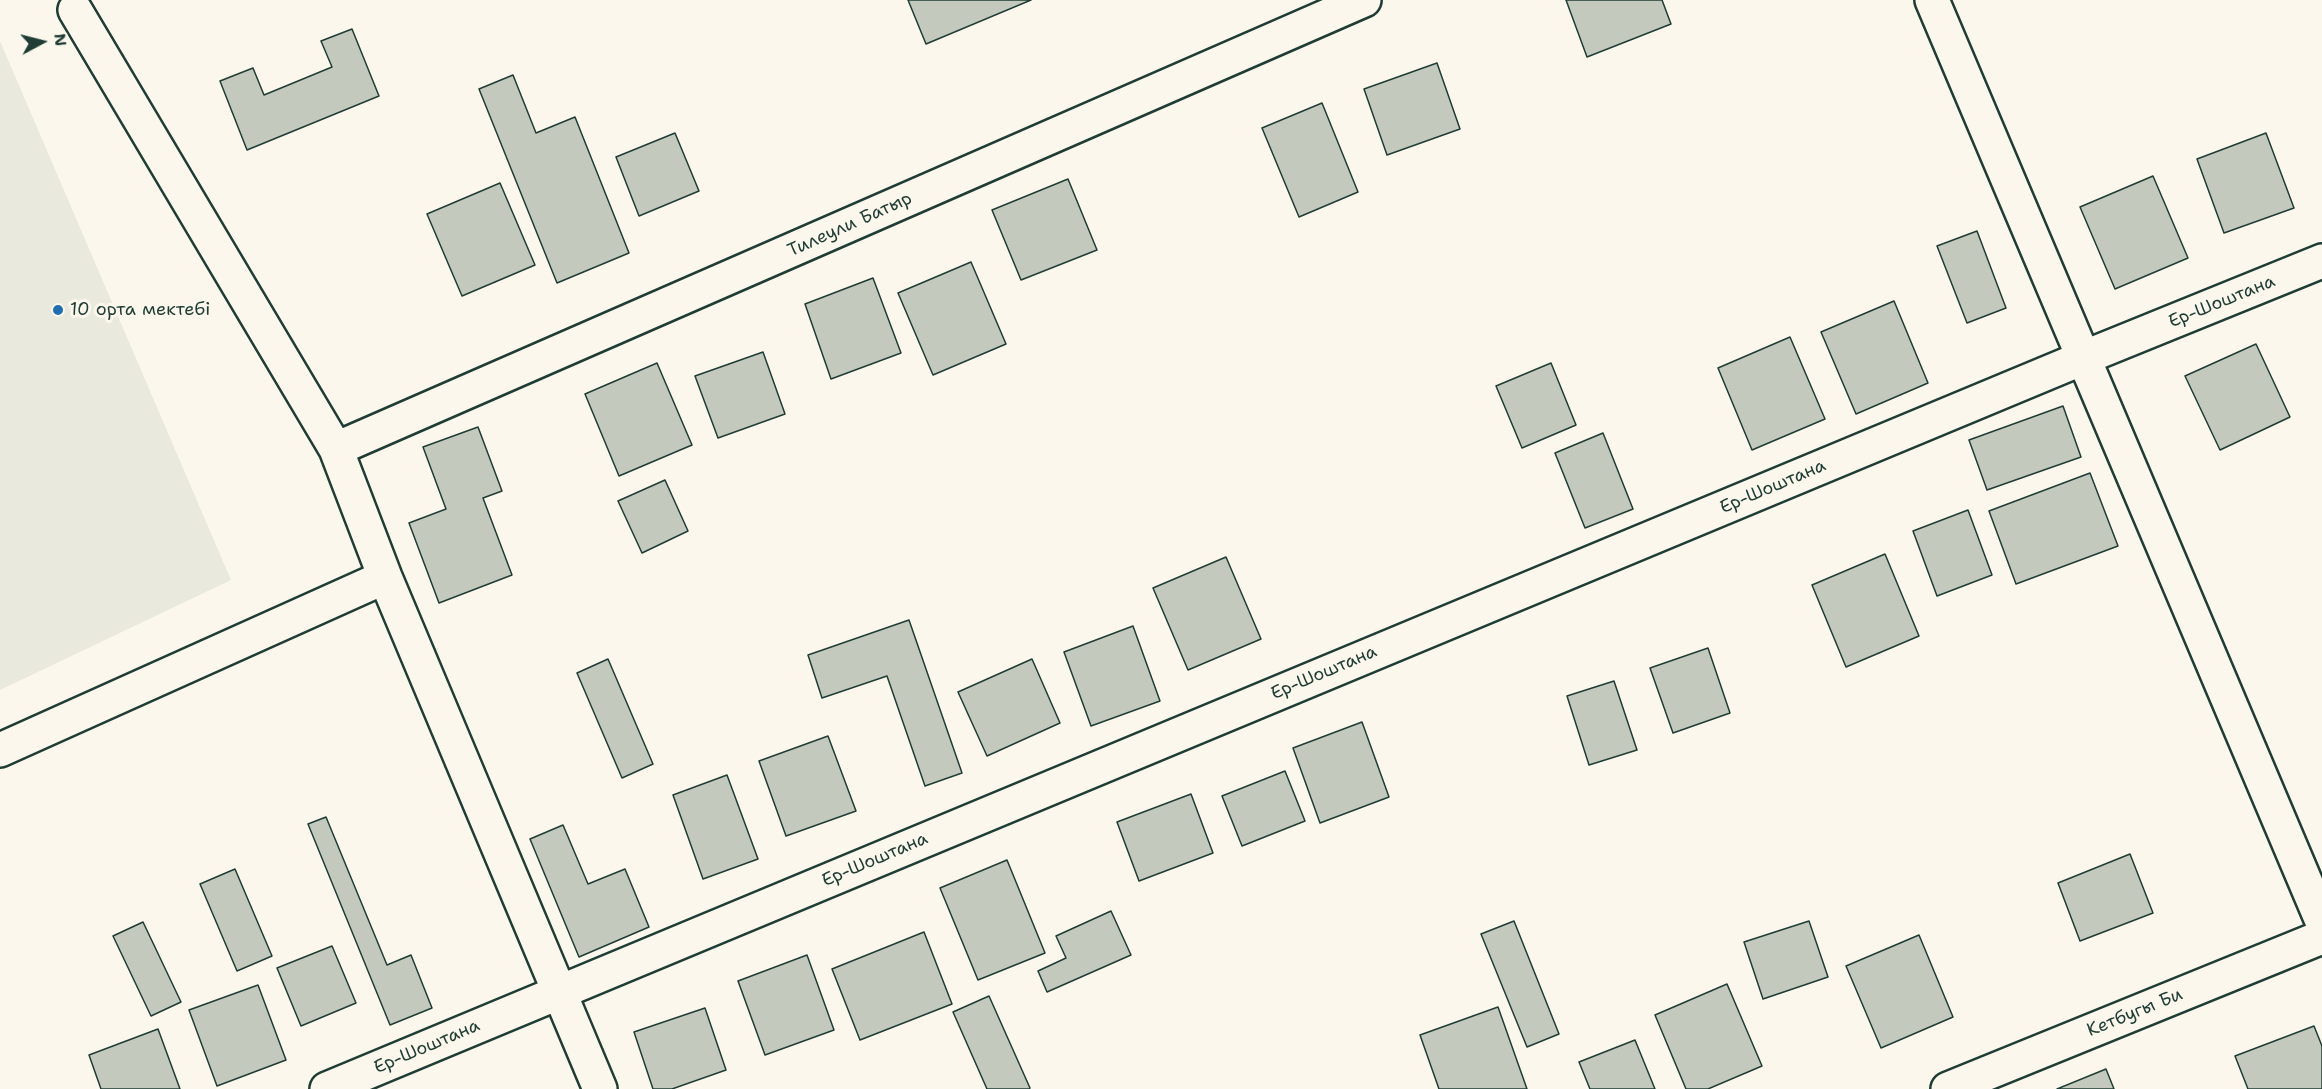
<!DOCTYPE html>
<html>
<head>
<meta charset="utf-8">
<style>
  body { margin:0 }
  #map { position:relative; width:2322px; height:1089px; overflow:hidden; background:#fbf7ec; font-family:"Shantell Sans",sans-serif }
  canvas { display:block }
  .north { position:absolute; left:12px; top:12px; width:60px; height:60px; -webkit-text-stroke:4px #fbf7ec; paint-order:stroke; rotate:83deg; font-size:16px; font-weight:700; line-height:24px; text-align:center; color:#1f3d34 }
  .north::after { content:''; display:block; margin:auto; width:21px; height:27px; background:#1f3d34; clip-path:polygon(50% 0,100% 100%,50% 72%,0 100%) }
</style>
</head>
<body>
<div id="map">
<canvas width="2322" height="1089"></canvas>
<div class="north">N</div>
</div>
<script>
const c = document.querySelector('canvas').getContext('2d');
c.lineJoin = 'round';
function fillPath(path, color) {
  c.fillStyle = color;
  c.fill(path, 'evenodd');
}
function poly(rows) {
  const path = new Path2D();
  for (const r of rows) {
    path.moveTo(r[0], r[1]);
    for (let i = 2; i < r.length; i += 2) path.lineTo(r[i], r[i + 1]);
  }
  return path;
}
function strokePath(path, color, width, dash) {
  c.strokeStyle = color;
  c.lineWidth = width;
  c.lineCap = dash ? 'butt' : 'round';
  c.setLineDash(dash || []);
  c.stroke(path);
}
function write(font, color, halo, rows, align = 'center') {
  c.font = font + ' "Shantell Sans",sans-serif';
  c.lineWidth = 6;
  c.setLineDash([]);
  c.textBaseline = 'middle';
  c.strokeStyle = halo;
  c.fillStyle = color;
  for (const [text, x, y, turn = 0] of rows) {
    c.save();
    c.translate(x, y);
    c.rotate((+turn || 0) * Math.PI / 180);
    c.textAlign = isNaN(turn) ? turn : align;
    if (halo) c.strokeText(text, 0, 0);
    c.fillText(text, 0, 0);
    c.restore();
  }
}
fillPath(poly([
  [0,41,231,580,0,690]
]), '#eae9de');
const building = poly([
  [908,0,1031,0,926,44,908,0],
  [1566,0,1662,0,1671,24,1587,57,1566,0],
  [352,29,379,96,247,150,220,81,253,68,264,95,332,67,321,41,352,29],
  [1437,63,1460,129,1387,155,1364,89,1437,63],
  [513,75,536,133,575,117,629,253,557,283,479,89,513,75],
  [1322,103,1358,192,1299,217,1262,128,1322,103],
  [675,133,699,191,639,216,616,157,675,133],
  [2266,133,2294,208,2224,233,2197,159,2266,133],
  [2153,176,2188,258,2115,289,2080,207,2153,176],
  [1068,179,1097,250,1021,280,992,210,1068,179],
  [500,183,535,265,462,296,427,214,500,183],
  [1977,231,2006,308,1967,323,1937,246,1977,231],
  [971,262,1006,344,933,375,898,293,971,262],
  [873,278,901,353,831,379,805,304,873,278],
  [1894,301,1928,383,1856,414,1821,332,1894,301],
  [1790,337,1825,419,1752,450,1718,368,1790,337],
  [2256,344,2290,417,2220,450,2185,376,2256,344],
  [763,352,785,414,718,438,695,376,763,352],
  [657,363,692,445,619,476,585,394,657,363],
  [1551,363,1576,425,1522,448,1496,386,1551,363],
  [2063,406,2081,457,1987,490,1969,440,2063,406],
  [478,427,502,491,483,498,512,575,439,603,409,523,446,509,423,447,478,427],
  [1603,433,1633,509,1585,528,1555,453,1603,433],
  [2090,473,2118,546,2016,584,1989,511,2090,473],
  [665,480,688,531,642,553,618,501,665,480],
  [1968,510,1992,575,1937,596,1913,531,1968,510],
  [1885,554,1919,636,1846,667,1812,585,1885,554],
  [1226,557,1261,639,1188,670,1153,588,1226,557],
  [909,620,962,773,925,786,887,676,822,698,808,655,909,620],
  [1133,626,1160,701,1091,726,1064,652,1133,626],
  [1708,648,1730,713,1673,733,1650,668,1708,648],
  [608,659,653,764,622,778,577,673,608,659],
  [1032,659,1060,723,987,756,958,692,1032,659],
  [1614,681,1637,750,1589,765,1567,696,1614,681],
  [1362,722,1389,797,1320,823,1293,748,1362,722],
  [828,736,856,811,786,836,759,761,828,736],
  [1285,771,1305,821,1242,846,1222,796,1285,771],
  [727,775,758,859,703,879,673,795,727,775],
  [1191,794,1213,853,1139,881,1117,822,1191,794],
  [326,817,387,965,411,955,432,1008,390,1025,308,824,326,817],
  [563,825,588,884,625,869,649,927,579,957,530,839,563,825],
  [2130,854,2153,913,2080,941,2058,883,2130,854],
  [1007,860,1045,953,978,980,940,888,1007,860],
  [235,869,272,956,237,971,200,884,235,869],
  [1111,911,1131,955,1047,992,1038,971,1066,958,1056,936,1111,911],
  [1514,921,1559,1034,1527,1047,1481,934,1514,921],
  [1809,921,1828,977,1763,999,1744,942,1809,921],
  [143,922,181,1002,151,1016,113,936,143,922],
  [924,932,952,1004,860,1040,832,969,924,932],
  [1919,935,1953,1017,1881,1048,1846,966,1919,935],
  [332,946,356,1003,301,1026,277,968,332,946],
  [807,955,834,1030,765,1055,738,981,807,955],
  [1727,984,1762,1066,1708,1089,1686,1089,1655,1015,1727,984],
  [258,985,286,1060,217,1086,189,1010,258,985],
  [989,996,1030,1088,1029,1089,987,1089,953,1012,989,996],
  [1498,1007,1527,1089,1439,1089,1420,1035,1498,1007],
  [705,1008,726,1070,672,1089,653,1089,634,1032,705,1008],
  [2314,1026,2322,1046,2322,1089,2248,1089,2235,1056,2314,1026],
  [158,1029,180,1089,101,1089,89,1055,158,1029],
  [1635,1040,1655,1089,1590,1089,1579,1062,1635,1040],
  [2106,1069,2114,1089,2057,1089,2106,1069]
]);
fillPath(building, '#c4c9be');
strokePath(building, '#1f3d34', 1.5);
const minor = poly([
  [1932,0,2322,921],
  [75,10,336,449,385,577,600,1089],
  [336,449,1364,0],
  [0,750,385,577],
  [327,1089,2083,358,2322,261],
  [1948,1089,2322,937]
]);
strokePath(minor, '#1f3d34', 38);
strokePath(minor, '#fbf7ec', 33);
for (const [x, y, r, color] of [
  [58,310,6,"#1f6fb2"]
]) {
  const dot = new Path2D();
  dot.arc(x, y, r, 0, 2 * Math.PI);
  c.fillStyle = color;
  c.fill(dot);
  strokePath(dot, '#fbf7ec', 2);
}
write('18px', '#1f3d34', '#fbf7ec', [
  ["Тилеули Батыр",850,225,-24],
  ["Ер-Шоштана",2222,302,-22],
  ["Ер-Шоштана",1773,487,-23],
  ["Ер-Шоштана",1324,673,-23],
  ["Ер-Шоштана",875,860,-23],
  ["Кетбугы Би",2135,1013,-22],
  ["Ер-Шоштана",427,1047,-23]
]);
write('18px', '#1f3d34', '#fbf7ec', [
  ["10 орта мектебі",70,310]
], 'left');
</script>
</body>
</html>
